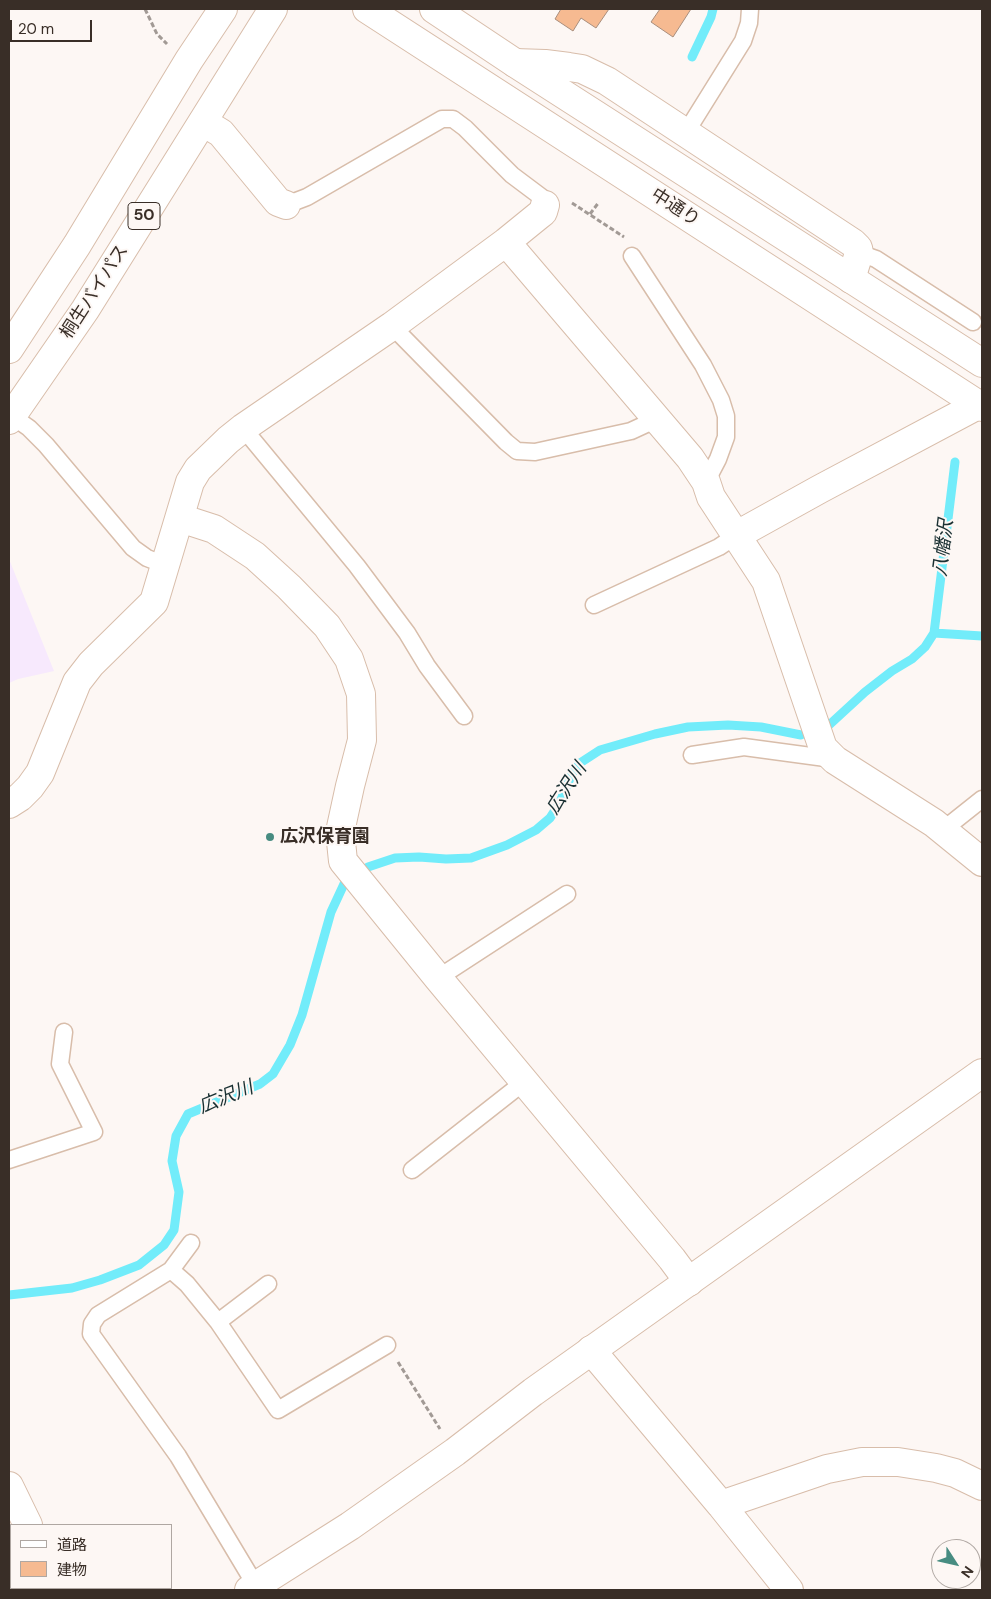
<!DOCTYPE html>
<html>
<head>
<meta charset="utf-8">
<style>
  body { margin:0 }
  #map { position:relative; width:991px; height:1599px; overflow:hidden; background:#fdf7f4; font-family:"DM Sans","Noto Sans JP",sans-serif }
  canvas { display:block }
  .frame { position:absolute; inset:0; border:10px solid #392e27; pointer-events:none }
  .legend { position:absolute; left:10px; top:1524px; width:162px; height:65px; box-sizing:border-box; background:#fdf7f4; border:1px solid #afa7a2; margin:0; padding:6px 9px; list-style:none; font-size:15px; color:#392e27 }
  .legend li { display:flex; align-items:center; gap:10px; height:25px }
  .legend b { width:25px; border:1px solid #afa7a2 }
  .north { position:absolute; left:931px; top:1539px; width:50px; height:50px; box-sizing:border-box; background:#fdf7f4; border:1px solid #afa7a2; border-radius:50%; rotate:125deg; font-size:14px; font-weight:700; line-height:20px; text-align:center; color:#392e27 }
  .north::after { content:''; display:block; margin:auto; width:18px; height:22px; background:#478c81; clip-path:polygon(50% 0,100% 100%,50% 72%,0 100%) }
  .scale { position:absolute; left:10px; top:20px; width:82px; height:22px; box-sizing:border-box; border:2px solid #392e27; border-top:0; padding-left:6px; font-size:15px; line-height:18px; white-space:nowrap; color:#392e27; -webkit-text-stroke:4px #fdf7f4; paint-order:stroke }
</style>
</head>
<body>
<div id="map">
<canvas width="991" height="1599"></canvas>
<div class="frame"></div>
<ul class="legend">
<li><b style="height:6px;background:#fff"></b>道路</li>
<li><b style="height:14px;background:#f6ba91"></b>建物</li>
</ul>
<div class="north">N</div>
<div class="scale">20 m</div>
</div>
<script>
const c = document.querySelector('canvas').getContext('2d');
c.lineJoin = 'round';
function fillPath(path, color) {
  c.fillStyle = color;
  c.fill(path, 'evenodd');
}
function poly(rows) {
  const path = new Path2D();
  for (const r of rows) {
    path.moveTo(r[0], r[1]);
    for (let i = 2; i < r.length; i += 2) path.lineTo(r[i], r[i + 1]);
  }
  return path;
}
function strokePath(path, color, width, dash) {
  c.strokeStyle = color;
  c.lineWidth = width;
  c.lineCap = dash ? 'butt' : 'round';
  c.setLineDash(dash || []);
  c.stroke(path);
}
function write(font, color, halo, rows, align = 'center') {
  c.font = font + ' "DM Sans","Noto Sans JP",sans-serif';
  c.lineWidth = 4;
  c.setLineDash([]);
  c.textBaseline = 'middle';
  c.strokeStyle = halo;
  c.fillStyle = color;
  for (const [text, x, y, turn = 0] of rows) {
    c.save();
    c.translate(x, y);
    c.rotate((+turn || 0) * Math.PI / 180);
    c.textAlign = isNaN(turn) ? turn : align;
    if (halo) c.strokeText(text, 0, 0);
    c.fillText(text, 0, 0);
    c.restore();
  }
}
fillPath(poly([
  [9,559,54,671,18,679,9,683]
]), '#f7e9fd');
strokePath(poly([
  [692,57,711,17,713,9],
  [934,633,982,636],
  [828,726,865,692,892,671,912,659,925,647,934,633,955,462],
  [368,867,395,858,419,857,446,859,471,858,507,845,536,830,550,818,559,804,572,774,580,763,600,750,655,734,688,727,728,725,761,727,801,735],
  [9,1295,72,1288,100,1280,139,1265,164,1245,174,1230,179,1192,172,1161,176,1136,188,1114,260,1084,273,1074,290,1045,302,1015,331,912,344,884]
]), '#72ecfa', 9);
const building = poly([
  [561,9,609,9,596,28,581,18,573,31,555,19,561,9],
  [660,9,691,9,673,37,651,22,660,9]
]);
fillPath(building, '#f6ba91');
strokePath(building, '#a88e7d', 1);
const lane = poly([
  [685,134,743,41,749,23,750,9],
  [286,205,307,197,442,119,453,119,465,128,512,175,544,199,545,205],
  [859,253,876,259,973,322],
  [632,256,703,365,721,400,726,416,726,437,718,459,706,482],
  [392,326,506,442,517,451,535,452,631,431,657,419],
  [12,416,29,428,46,445,133,548,147,558,165,565],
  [243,428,357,566,407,633,427,666,464,716],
  [594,605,719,547,737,535],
  [692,755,744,747,833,759],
  [943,830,982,799],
  [438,978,567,894],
  [9,1160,94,1132,60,1064,64,1032],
  [412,1170,524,1082],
  [191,1243,171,1270,98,1315,92,1324,91,1334,178,1456,256,1586],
  [171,1270,187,1284,218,1322,278,1410,387,1345],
  [218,1322,268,1284]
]);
const street = poly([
  [515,63,545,64,569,67,582,69,607,81,853,243,858,248,859,253,851,279],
  [203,122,221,133,278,202,286,205],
  [506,242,690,458,706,482,711,497,766,581,823,748,835,760,934,823,982,862],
  [180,518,214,529,255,556,289,587,327,626,349,659,361,694,362,740,350,786,340,832,343,861,438,978,672,1259,689,1282],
  [737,535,820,489,978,405],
  [9,804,20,797,30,787,40,773,77,682,91,664,154,602,190,482,198,469,228,440,243,428,392,326,506,242,538,216,543,212,545,205],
  [591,1350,721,1505,789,1590],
  [721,1505,827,1469,862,1462,898,1462,936,1468,955,1473,982,1486]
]);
const secondary = poly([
  [367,9,982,407],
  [434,9,515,63,982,363],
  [9,1486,28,1525],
  [59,1588,61,1590],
  [249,1590,350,1526,455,1452,533,1392,982,1073]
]);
const highway = poly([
  [9,349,77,245,189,60,223,9],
  [9,420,85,310,273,9]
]);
strokePath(lane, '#d8bdaa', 19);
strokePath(street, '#d8bdaa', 30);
strokePath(secondary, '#d8bdaa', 30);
strokePath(highway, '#d8bdaa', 30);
strokePath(poly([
  [145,9,157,34,167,44],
  [572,203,624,237],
  [590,214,599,202],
  [398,1362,440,1429]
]), '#a29a95', 3, [5, 2.5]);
strokePath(lane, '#fff', 16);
strokePath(street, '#fff', 28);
strokePath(secondary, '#fff', 28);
strokePath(highway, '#fff', 28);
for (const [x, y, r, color] of [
  [270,837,5,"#478c81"]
]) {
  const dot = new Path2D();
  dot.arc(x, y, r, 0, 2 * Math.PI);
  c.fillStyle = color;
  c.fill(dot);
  strokePath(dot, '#fdf7f4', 2);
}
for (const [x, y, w] of [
  [144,216,32]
]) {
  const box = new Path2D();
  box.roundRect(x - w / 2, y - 13.5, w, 27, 4);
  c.fillStyle = '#fdf7f4';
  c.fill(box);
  strokePath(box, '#392e27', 1);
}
write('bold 16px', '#392e27', null, [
  ["50",144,216]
]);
write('18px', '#392e27', '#fdf7f4', [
  ["中通り",675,208,33],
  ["桐生バイパス",95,292,-57]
]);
write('bold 18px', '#392e27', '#fdf7f4', [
  ["広沢保育園",280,837]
], 'left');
write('italic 19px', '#1a3032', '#fdf7f4', [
  ["八幡沢",944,548,-83],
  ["広沢川",567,789,-57],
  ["広沢川",226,1098,-22]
]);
</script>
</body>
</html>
